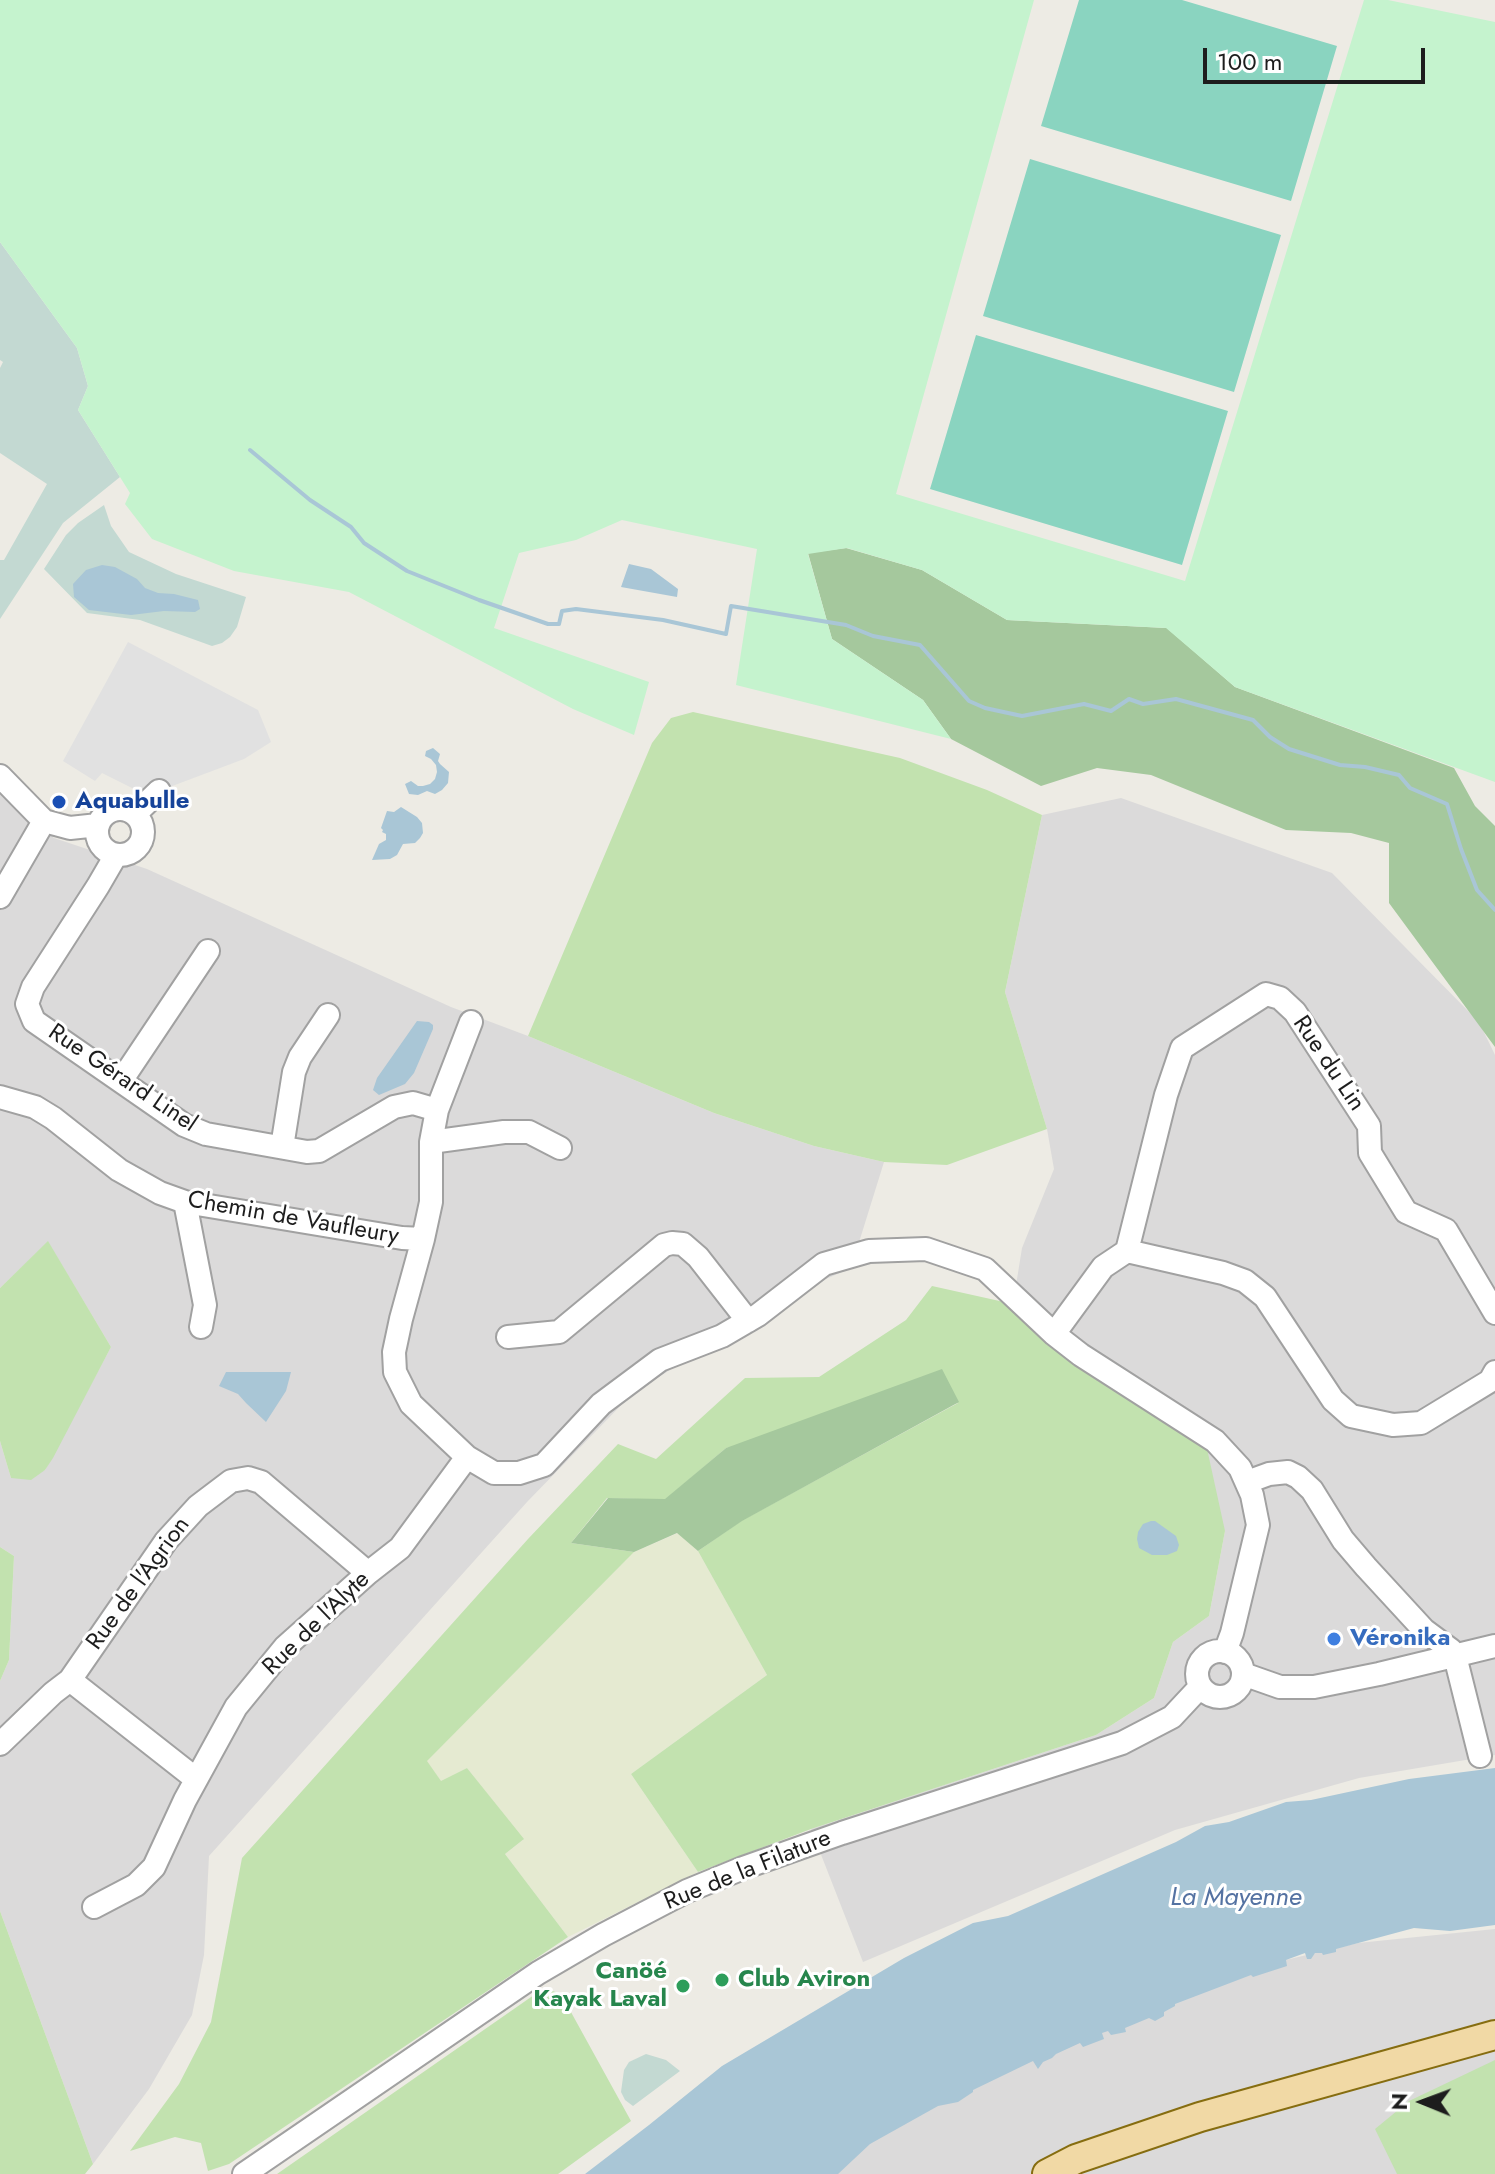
<!DOCTYPE html>
<html>
<head>
<meta charset="utf-8">
<style>
  body { margin:0 }
  #map { position:relative; width:1495px; height:2174px; overflow:hidden; background:#edebe4; font-family:Jost,sans-serif }
  canvas { display:block }
  .north { position:absolute; left:1383px; top:2062px; width:80px; height:80px; -webkit-text-stroke:6px #fff; paint-order:stroke; rotate:271deg; font-size:22px; font-weight:700; line-height:32px; text-align:center; color:#1d1d1d }
  .north::after { content:''; display:block; margin:auto; width:28px; height:36px; background:#1d1d1d; clip-path:polygon(50% 0,100% 100%,50% 72%,0 100%) }
  .scale { position:absolute; left:1203px; top:48px; width:222px; height:36px; box-sizing:border-box; border:4px solid #1d1d1d; border-top:0; padding-left:10px; font-size:24px; line-height:28px; white-space:nowrap; color:#1d1d1d; -webkit-text-stroke:6px #fff; paint-order:stroke }
</style>
</head>
<body>
<div id="map">
<canvas width="1495" height="2174"></canvas>
<div class="north">N</div>
<div class="scale">100 m</div>
</div>
<script>
const c = document.querySelector('canvas').getContext('2d');
c.lineJoin = 'round';
function fillPath(path, color) {
  c.fillStyle = color;
  c.fill(path, 'evenodd');
}
function poly(rows) {
  const path = new Path2D();
  for (const r of rows) {
    if (r.length === 3) {
      path.moveTo(r[0] + r[2], r[1]);
      path.arc(r[0], r[1], r[2], 0, 2 * Math.PI);
      continue;
    }
    path.moveTo(r[0], r[1]);
    for (let i = 2; i < r.length; i += 2) path.lineTo(r[i], r[i + 1]);
  }
  return path;
}
function strokePath(path, color, width, dash) {
  c.strokeStyle = color;
  c.lineWidth = width;
  c.lineCap = dash ? 'butt' : 'round';
  c.setLineDash(dash || []);
  c.stroke(path);
}
function write(font, color, halo, rows, align = 'center') {
  c.font = font + ' Jost,sans-serif';
  c.lineWidth = 6;
  c.setLineDash([]);
  c.textBaseline = 'middle';
  c.strokeStyle = halo;
  c.fillStyle = color;
  for (const [text, x, y, turn = 0] of rows) {
    c.save();
    c.translate(x, y);
    c.rotate((+turn || 0) * Math.PI / 180);
    c.textAlign = isNaN(turn) ? turn : align;
    if (halo) c.strokeText(text, 0, 0);
    c.fillText(text, 0, 0);
    c.restore();
  }
}
fillPath(poly([
  [0,792,54,838,147,869,451,1007,528,1036,714,1113,814,1146,884,1162,851,1268,826,1279,755,1330,684,1361,632,1394,527,1502,209,1856,204,1955,192,2015,149,2089,93,2164,0,1911,0,1681,9,1660,14,1556,0,1547,0,1441,11,1478,45,1470,111,1347,48,1242,0,1288],
  [1121,798,1332,873,1479,1022,1495,1055,1495,1755,1359,1778,1175,1830,863,1962,811,1829,1096,1735,1154,1698,1173,1642,1209,1616,1225,1531,1013,1304,1022,1248,1054,1169,1047,1129,1005,992,1042,815],
  [1495,1929,1495,2174,809,2174,955,2088,1230,1973,1358,1943]
]), '#dbdada');
fillPath(poly([
  [678,1533,698,1551,767,1675,631,1774,698,1872,568,1937,505,1854,523,1840,467,1768,441,1782,426,1761,634,1552]
]), '#e5ead1');
fillPath(poly([
  [693,712,900,758,987,790,1042,815,1005,992,1047,1129,947,1165,884,1162,814,1146,714,1113,528,1036,652,743,671,718],
  [48,1241,111,1347,53,1458,45,1470,31,1480,11,1478,0,1441,0,1288],
  [932,1286,1013,1304,1206,1444,1225,1531,1209,1616,1173,1642,1154,1698,1096,1735,811,1829,698,1872,631,1774,767,1675,698,1551,741,1521,958,1403,726,1448,665,1500,607,1498,571,1543,634,1552,427,1761,441,1781,467,1768,524,1839,505,1854,568,1937,229,2164,208,2171,201,2143,175,2137,130,2151,179,2084,211,2022,242,1858,528,1539,618,1444,656,1459,745,1378,819,1377,906,1320],
  [0,1547,14,1556,9,1660,0,1681],
  [0,1911,93,2164,85,2174,0,2174],
  [544,1988,561,1994,631,2121,558,2174,277,2174],
  [1495,2060,1495,2174,1397,2174,1375,2129,1409,2101]
]), '#c2e2af');
fillPath(poly([
  [846,548,922,570,1007,620,1167,628,1235,687,1454,768,1475,806,1495,826,1495,1047,1389,903,1389,843,1351,833,1286,830,1151,775,1097,768,1041,786,951,739,923,700,832,639,808,553],
  [942,1369,959,1402,742,1521,698,1551,677,1533,634,1552,571,1543,608,1498,665,1499,726,1448]
]), '#a5c89d');
fillPath(poly([
  [0,242,77,348,88,386,78,410,120,477,63,523,0,619,0,560,4,560,47,484,0,453,0,368,3,362,0,360],
  [104,505,111,526,129,552,176,574,246,597,237,627,230,637,222,643,212,646,140,620,87,613,44,569,66,535,78,523],
  [646,2054,666,2060,680,2071,633,2106,625,2100,621,2092,624,2070,629,2062]
]), '#c3d9d2');
fillPath(poly([
  [0,0,1034,0,896,494,1185,581,1364,0,1388,0,1495,22,1495,782,1235,687,1166,628,1007,620,922,570,847,548,808,554,832,639,923,700,951,739,736,685,757,549,622,520,576,540,519,553,494,628,649,682,634,735,573,709,349,592,234,571,152,539,125,504,130,493,78,410,88,386,77,348,0,242]
]), '#c5f3ce');
fillPath(poly([
  [1079,0,1182,0,1337,46,1291,201,1041,126],
  [1030,159,1281,235,1234,392,983,316],
  [976,335,1228,411,1182,565,930,489]
]), '#8ad4c0');
fillPath(poly([
  [128,642,258,710,271,742,244,759,159,791,136,790,102,773,95,781,63,761]
]), '#e1e1e1');
fillPath(poly([
  [629,564,651,569,678,589,677,597,621,587],
  [102,565,115,567,137,579,145,588,158,593,174,594,198,600,200,609,195,612,164,611,131,615,89,610,74,597,73,584,86,570],
  [433,748,440,754,438,761,440,764,449,772,448,783,442,790,435,794,427,791,418,795,409,794,405,784,411,781,418,786,423,786,430,784,435,779,437,772,436,765,431,759,425,756,426,751],
  [401,807,417,817,422,823,423,833,420,838,415,843,403,844,397,855,390,859,372,860,379,844,386,840,386,834,382,832,383,830,381,828,387,811,394,812],
  [417,1021,429,1022,433,1025,433,1029,414,1073,405,1084,379,1095,373,1090,377,1078],
  [226,1372,291,1372,286,1391,266,1422,246,1403,238,1394,219,1386],
  [1151,1521,1155,1521,1176,1536,1179,1545,1177,1551,1167,1555,1152,1555,1139,1548,1137,1539,1138,1532,1143,1524],
  [1495,1768,1495,1925,1450,1931,1414,1928,1336,1949,1336,1952,1323,1955,1322,1953,1315,1953,1311,1959,1307,1959,1305,1953,1286,1960,1287,1966,1253,1977,1251,1975,1175,2004,1175,2006,1164,2012,1164,2016,1155,2021,1149,2018,1125,2028,1126,2032,1111,2035,1108,2031,1102,2033,1104,2039,1083,2047,1080,2043,1056,2054,1052,2058,1043,2062,1038,2069,1033,2061,973,2090,973,2092,958,2102,938,2106,870,2144,838,2174,585,2174,649,2125,722,2066,904,1958,973,1923,1008,1916,1176,1842,1205,1826,1229,1822,1286,1802,1311,1800,1409,1779]
]), '#a9c6d6');
strokePath(poly([
  [250,450,310,500,351,527,364,543,407,571,479,600,548,624,559,624,562,611,576,609,663,620,726,634,731,606,846,625,873,636,920,645,969,701,985,708,1022,716,1084,704,1111,711,1129,699,1143,704,1176,699,1253,720,1270,737,1289,749,1340,765,1365,767,1399,775,1410,788,1447,804,1461,849,1477,890,1495,910]
]), '#a9c6d6', 4);
const minor = poly([
  [0,776,44,821,70,828,98,825],
  [120,832,23],
  [135,814,159,791],
  [116,855,98,886,33,987,27,1004,34,1021,184,1125,206,1134,307,1152,319,1151,394,1107,413,1103,437,1110],
  [0,897,44,821],
  [471,1022,437,1110,431,1142,431,1202,423,1239,401,1319,394,1352,395,1372,411,1404,467,1457,494,1473,519,1473,544,1465,601,1404,660,1360,722,1336,758,1315,824,1264,869,1251,926,1249,985,1269,1054,1334,1081,1355,1215,1441,1240,1468,1252,1495,1258,1525,1232,1633,1225,1652],
  [121,1081,208,951],
  [0,1097,35,1107,53,1118,119,1170,160,1193,185,1202,402,1238,423,1239],
  [431,1142,504,1132,529,1132,560,1148],
  [282,1147,294,1072,300,1057,328,1015],
  [185,1202,205,1305,201,1327],
  [1127,1251,1223,1273,1245,1281,1265,1297,1333,1400,1351,1416,1393,1425,1421,1423,1490,1381,1495,1372],
  [1054,1334,1103,1267,1127,1251,1166,1095,1182,1048,1266,994,1280,998,1295,1012,1369,1126,1370,1153,1406,1212,1446,1230,1495,1313],
  [508,1337,559,1332,664,1245,672,1243,683,1244,698,1257,748,1321],
  [1247,1482,1269,1474,1288,1472,1298,1477,1312,1490,1343,1540,1366,1567,1424,1630,1451,1650,1455,1656,1480,1756],
  [1220,1674,23],
  [1243,1674,1280,1687,1314,1687,1379,1674,1495,1646],
  [0,1744,53,1693,70,1680],
  [196,1779,70,1680,166,1541,198,1506,231,1481,248,1478,261,1482,368,1573],
  [94,1907,136,1885,154,1867,185,1800,236,1707,285,1647,368,1573,400,1548,467,1457],
  [244,2174,538,1973,603,1935,687,1891,743,1868,842,1833,1122,1743,1172,1717,1200,1687]
]);
const major = poly([
  [1047,2174,1076,2159,1200,2117,1495,2035]
]);
strokePath(minor, '#a1a1a1', 26);
strokePath(major, '#866d10', 32);
strokePath(minor, '#fff', 22);
strokePath(major, '#f1d9a5', 28);
for (const [x, y, r, color] of [
  [59,802,8,"#1a4fb4"],
  [1334,1639,8,"#3f7fe0"],
  [722,1980,8,"#2e9e5b"],
  [683,1986,8,"#2e9e5b"]
]) {
  const dot = new Path2D();
  dot.arc(x, y, r, 0, 2 * Math.PI);
  c.fillStyle = color;
  c.fill(dot);
  strokePath(dot, '#fff', 3);
}
write('bold 24px', '#164399', '#fff', [
  ["Aquabulle",75,802]
], 'left');
write('24px', '#1d1d1d', '#fff', [
  ["Rue du Lin",1328,1064,56],
  ["Rue Gérard Linel",122,1079,34],
  ["Chemin de Vaufleury",293,1219,10],
  ["Rue de l'Agrion",139,1584,-54],
  ["Rue de l'Alyte",317,1624,-44],
  ["Rue de la Filature",748,1871,-22]
]);
write('bold 24px', '#366cbe', '#fff', [
  ["Véronika",1350,1639]
], 'left');
write('bold 24px', '#27864d', '#fff', [
  ["Canöé",667,1972],
  ["Kayak Laval",667,2000],
  ["Club Aviron",738,1980,"left"]
], 'right');
write('italic 26px', '#5472a2', '#fff', [
  ["La Mayenne",1236,1899]
]);
</script>
</body>
</html>
